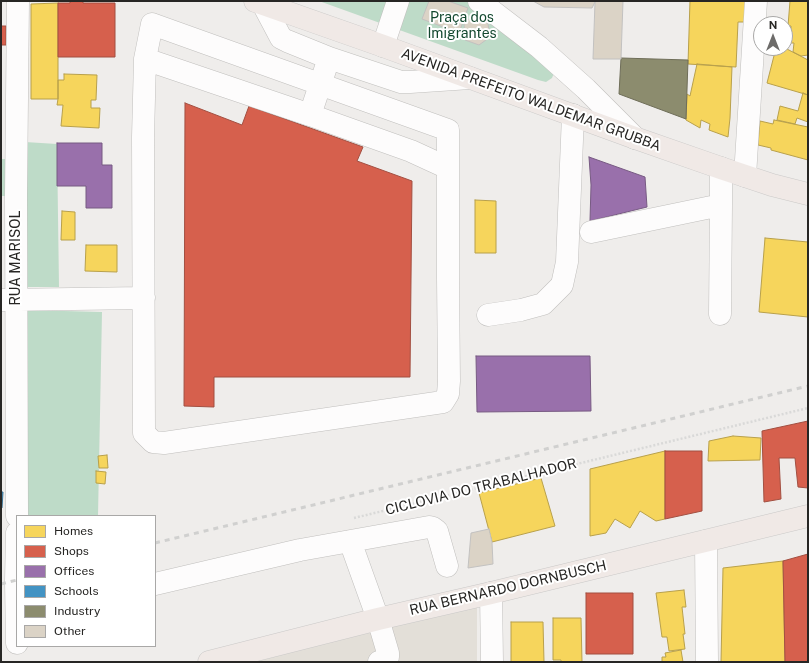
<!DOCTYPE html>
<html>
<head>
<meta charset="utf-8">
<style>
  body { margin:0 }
  #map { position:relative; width:809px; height:663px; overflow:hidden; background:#efedeb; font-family:"Public Sans",sans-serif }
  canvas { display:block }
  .frame { position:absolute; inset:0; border:2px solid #272624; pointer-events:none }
  .legend { position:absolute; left:16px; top:515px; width:140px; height:132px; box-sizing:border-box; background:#fff; border:1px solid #a9a8a7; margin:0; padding:5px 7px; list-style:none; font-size:12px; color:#272624 }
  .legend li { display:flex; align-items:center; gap:8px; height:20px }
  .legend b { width:20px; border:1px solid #a9a8a7 }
  .north { position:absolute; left:753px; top:16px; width:40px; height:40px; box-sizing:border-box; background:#fff; border:1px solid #a9a8a7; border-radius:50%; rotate:0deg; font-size:11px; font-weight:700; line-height:16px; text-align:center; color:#272624 }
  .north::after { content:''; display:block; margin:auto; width:14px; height:18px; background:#6d6c6a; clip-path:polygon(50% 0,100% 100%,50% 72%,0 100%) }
</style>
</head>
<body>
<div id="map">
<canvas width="809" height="663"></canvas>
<div class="frame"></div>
<ul class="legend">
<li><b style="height:11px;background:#f6d55c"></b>Homes</li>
<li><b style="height:11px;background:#d6604d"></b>Shops</li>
<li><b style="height:11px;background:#9970ab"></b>Offices</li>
<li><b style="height:11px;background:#4393c3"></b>Schools</li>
<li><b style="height:11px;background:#8c8c6e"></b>Industry</li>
<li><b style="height:11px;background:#dbd3c6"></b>Other</li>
</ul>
<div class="north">N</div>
</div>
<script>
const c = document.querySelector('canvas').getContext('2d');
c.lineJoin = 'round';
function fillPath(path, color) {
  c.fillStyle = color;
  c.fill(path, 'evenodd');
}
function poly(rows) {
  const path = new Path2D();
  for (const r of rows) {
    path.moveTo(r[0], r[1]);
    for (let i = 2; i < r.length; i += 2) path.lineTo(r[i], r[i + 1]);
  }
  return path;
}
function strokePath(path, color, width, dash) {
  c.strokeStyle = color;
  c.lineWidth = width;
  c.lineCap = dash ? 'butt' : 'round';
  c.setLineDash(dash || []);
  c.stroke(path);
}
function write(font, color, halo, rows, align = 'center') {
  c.font = font + ' "Public Sans",sans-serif';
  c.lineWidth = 4;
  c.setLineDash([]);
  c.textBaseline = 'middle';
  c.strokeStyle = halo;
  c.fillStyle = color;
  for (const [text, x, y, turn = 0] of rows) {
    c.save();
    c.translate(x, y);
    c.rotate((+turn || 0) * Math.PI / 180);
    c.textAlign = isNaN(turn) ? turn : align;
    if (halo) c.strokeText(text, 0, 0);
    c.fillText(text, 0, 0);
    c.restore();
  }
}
fillPath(poly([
  [477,603,477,662,254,662]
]), '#e3dfd8');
fillPath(poly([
  [319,1,471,1,554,73,552,78,546,82,538,80],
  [25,142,57,144,59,287,24,287],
  [1,159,9,159,8,196,1,196],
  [26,310,102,312,98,516,24,516]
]), '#bedbc8');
const homes = poly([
  [690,1,747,1,746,22,738,22,736,67,688,64,690,1],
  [790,1,808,1,808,55,801,56,793,52,794,43,790,43,791,26,788,26,790,1],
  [58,3,58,99,31,99,31,4,58,3],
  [776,48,785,48,808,60,808,95,767,83,776,48],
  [697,64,732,67,730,118,728,137,709,130,710,124,701,120,700,128,686,120,687,94,690,96,697,64],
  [64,74,97,75,96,100,91,100,91,108,100,108,99,128,61,126,63,105,57,105,58,99,58,80,64,80,64,74],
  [803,93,808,95,808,122,797,118,795,124,777,120,780,106,798,111,803,93],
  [774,120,808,127,808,160,771,150,771,148,758,145,760,121,773,124,774,120],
  [475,200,496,201,496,253,475,253,475,200],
  [62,211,75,212,75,240,61,240,62,211],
  [765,238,808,242,808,317,759,312,765,238],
  [86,245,117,245,117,272,85,271,86,245],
  [733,436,761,438,760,460,708,461,709,441,733,436],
  [665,451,665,519,656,521,640,511,630,528,615,519,606,533,590,536,590,469,665,451],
  [107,455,108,468,99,468,98,456,107,455],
  [96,471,106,472,105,484,96,483,96,471],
  [541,478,555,526,492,542,479,493,541,478],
  [783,561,785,662,721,662,723,568,783,561],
  [684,590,686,607,682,607,685,634,683,634,685,649,669,651,667,637,662,637,656,593,684,590],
  [553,618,581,618,582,662,561,662,561,660,553,660,553,618],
  [511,622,543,622,544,662,511,662,511,622],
  [681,650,683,662,662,662,662,657,666,657,665,653,681,650]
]);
fillPath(homes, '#f6d55c');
strokePath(homes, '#b8a04b', 1);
const shops = poly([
  [70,1,83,1,83,3,115,3,115,57,58,57,58,3,70,3,70,1],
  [1,26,6,26,6,45,1,45,1,26],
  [185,103,242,125,249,106,363,147,357,161,412,181,410,377,214,377,214,407,184,406,185,103],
  [808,421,808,488,798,487,795,458,779,458,781,499,764,502,762,431,808,421],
  [665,451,702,451,702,511,665,519,665,451],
  [808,554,808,662,785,662,783,561,808,554],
  [586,593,633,593,633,654,586,654,586,593]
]);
fillPath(shops, '#d6604d');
strokePath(shops, '#a24f41', 1);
const offices = poly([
  [57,143,102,143,102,165,112,165,112,208,86,208,86,186,57,186,57,143],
  [589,157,645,177,647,207,590,221,591,185,589,157],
  [476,356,590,356,591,411,477,412,476,356]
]);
fillPath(offices, '#9970ab');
strokePath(offices, '#775a82', 1);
const schools = poly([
  [1,492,3,492,2,508,1,508,1,492]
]);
fillPath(schools, '#4393c3');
strokePath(schools, '#3b7293', 1);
const industry = poly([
  [621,58,688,60,686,119,619,94,621,58]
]);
fillPath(industry, '#8c8c6e');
strokePath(industry, '#6e6d58', 1);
const building = poly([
  [429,1,448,1,468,8,459,33,422,19,429,1],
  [520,1,623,1,621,59,593,59,595,2,592,8,544,7,533,1,520,1],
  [473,16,484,20,488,24,490,37,479,45,465,40,464,23,473,16],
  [489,529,492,542,493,564,468,568,471,533,489,529]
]);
fillPath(building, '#dbd3c6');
strokePath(building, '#c2c1c0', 1);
const minor = poly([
  [265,1,263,4,281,38,287,41,329,58,401,82,410,82,470,78],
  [479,1,539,47,586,89,635,138],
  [383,46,398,1],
  [145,59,152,24,448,130,448,168],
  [310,115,411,151,448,168,448,278,449,381,448,394,443,402,164,443,153,442,144,433,143,137,145,59,310,115,329,58],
  [745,176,756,1],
  [591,232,721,205,721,168],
  [2,300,144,298],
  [720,314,721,205],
  [488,315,521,310,543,304,562,285,567,262,573,115],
  [17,516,16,195,18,1],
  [17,533,16,581,17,643],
  [350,541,378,619,388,653,388,657,383,661,379,662],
  [706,541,707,662],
  [155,584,300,550,429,527,433,528,437,531,447,566],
  [491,593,492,662]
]);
const highway = poly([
  [255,1,383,46,635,138,721,168,772,185,808,194],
  [209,662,378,619,491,593,808,516]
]);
strokePath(minor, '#c0bfbd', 23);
strokePath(highway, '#cac9c8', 23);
strokePath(poly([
  [354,518,808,408]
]), '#d9d9d8', 2.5, [2, 2]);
strokePath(minor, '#fdfcfc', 22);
strokePath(highway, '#f0e9e6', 22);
strokePath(poly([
  [155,543,808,386],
  [1,584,17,580]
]), '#d0d0cf', 3, [5, 5]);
write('14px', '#13482f', '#fff', [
  ["Praça dos",462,18],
  ["Imigrantes",462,34]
]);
write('14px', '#272624', '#fff', [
  ["AVENIDA PREFEITO WALDEMAR GRUBBA",531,100,20],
  ["RUA MARISOL",16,258,-90],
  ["CICLOVIA DO TRABALHADOR",481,487,-14],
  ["RUA BERNARDO DORNBUSCH",508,588,-13]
]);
</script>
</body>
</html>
